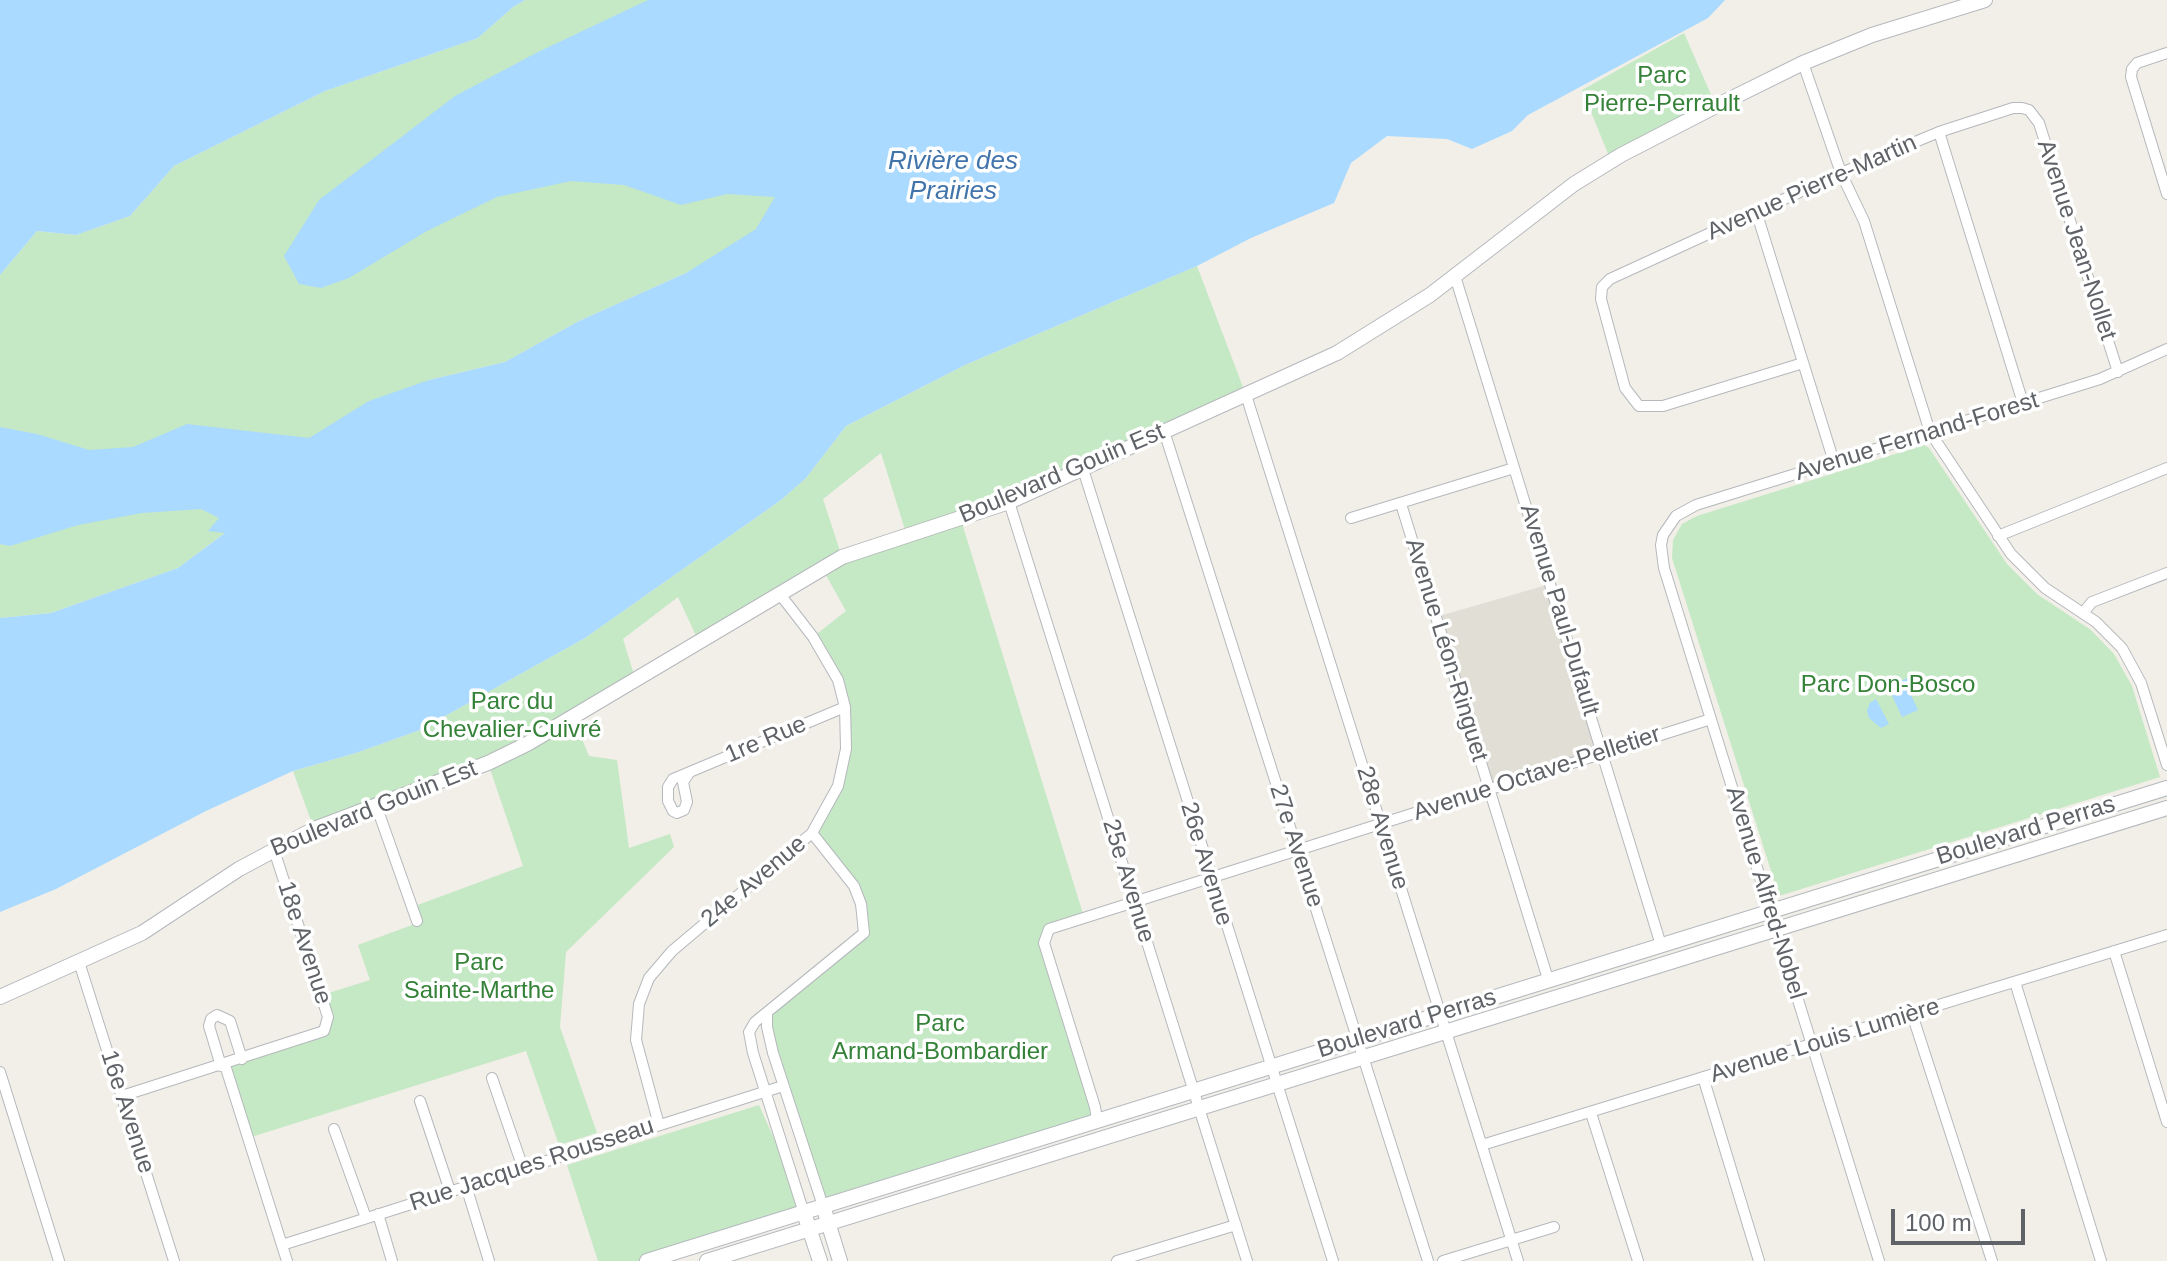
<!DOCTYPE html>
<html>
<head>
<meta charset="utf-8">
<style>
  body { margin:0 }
  #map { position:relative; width:2167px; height:1261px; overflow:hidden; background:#f1efe8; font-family:Helvetica,sans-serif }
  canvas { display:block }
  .scale { position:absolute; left:1891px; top:1209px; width:134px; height:36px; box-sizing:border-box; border:4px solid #5f6368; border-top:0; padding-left:10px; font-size:24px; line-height:28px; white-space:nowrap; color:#5f6368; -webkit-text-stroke:6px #fff; paint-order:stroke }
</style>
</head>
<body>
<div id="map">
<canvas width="2167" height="1261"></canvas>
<div class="scale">100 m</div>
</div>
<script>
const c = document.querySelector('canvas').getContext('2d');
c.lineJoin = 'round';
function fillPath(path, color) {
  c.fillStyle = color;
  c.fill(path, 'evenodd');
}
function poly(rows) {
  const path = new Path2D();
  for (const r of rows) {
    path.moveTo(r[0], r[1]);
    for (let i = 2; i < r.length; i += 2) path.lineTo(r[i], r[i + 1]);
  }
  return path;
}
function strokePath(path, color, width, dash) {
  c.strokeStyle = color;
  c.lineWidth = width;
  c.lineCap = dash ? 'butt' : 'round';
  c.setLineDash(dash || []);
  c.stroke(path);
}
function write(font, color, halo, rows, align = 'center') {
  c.font = font + ' Helvetica,sans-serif';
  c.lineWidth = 7;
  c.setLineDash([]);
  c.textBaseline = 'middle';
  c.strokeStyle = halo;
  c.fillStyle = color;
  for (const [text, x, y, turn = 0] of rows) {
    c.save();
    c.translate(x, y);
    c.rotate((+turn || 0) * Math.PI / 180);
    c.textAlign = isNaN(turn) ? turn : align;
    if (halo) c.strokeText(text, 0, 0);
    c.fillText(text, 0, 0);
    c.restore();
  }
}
fillPath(poly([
  [1550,584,1603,752,1490,790,1436,617]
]), '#e1ded6');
fillPath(poly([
  [525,0,993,0,1008,103,686,273,579,321,505,362,429,380,178,568,51,613,0,618,0,275,37,231,76,235,130,216,174,166,325,91,478,38,513,7],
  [1684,33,1716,106,1611,161,1582,90],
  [1197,266,1246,395,961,520,1084,917,1046,933,1097,1120,823,1206,783,1086,767,1014,864,932,861,904,812,833,838,786,845,707,813,637,846,611,822,568,699,642,678,597,623,639,636,681,573,717,589,756,617,760,629,848,670,834,674,847,566,952,560,1027,597,1133,559,1145,526,1051,248,1138,225,1065,324,1031,322,995,370,980,358,945,412,925,417,921,415,906,523,866,488,763,314,829,293,771,356,753,420,730,585,638,781,500,806,478,846,426,965,365],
  [881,453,907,536,842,557,823,499],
  [1924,445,1929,448,2007,564,2037,594,2091,630,2114,654,2132,686,2160,777,1779,896,1672,558,1673,540,1682,524,1697,516],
  [759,1105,799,1195,804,1213,647,1261,598,1261,567,1165]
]), '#c5e8c5');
fillPath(poly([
  [0,0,525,0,513,7,478,38,325,91,174,166,130,216,76,235,37,231,0,275],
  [648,0,1725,0,1708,18,1528,115,1512,131,1472,149,1447,139,1387,136,1351,163,1334,203,1251,238,1197,266,965,365,846,426,806,478,781,500,585,638,420,730,356,753,293,771,206,811,56,889,0,912,0,618,51,613,178,568,225,533,208,531,219,518,201,509,142,513,78,525,10,546,0,544,0,427,37,434,89,450,133,447,187,424,309,438,369,401,429,380,505,362,579,321,686,273,756,229,775,197,727,194,681,205,624,185,571,181,497,197,427,231,349,278,321,288,299,284,284,256,319,200,455,96,538,52],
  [1918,673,1925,688,1911,695,1918,710,1902,717,1888,687],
  [1876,699,1889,724,1881,728,1869,718,1867,711,1870,703]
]), '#aadaff');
const minor = poly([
  [2167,53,2137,63,2132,69,2131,77,2167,194],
  [1803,63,1841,173,1864,221,1930,432,2011,554,2045,588,2096,622,2122,648,2141,683,2167,765],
  [1939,132,2023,403],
  [1756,211,1834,462],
  [1455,276,1661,945],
  [1803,363,1663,406,1639,406,1625,388,1601,299,1602,287,1610,279,1841,173,1939,132,2013,108,2022,108,2029,110,2039,123,2118,372],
  [1246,395,1518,1261],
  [1164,431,1428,1261],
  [1082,466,1333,1261],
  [1009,502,1247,1261],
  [1401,504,1548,979],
  [1351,518,1514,468],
  [1998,536,2167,468],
  [2083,613,2092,602,2167,573],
  [689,773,683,782,687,802,684,810,677,813,673,811,668,801,668,787,673,779,845,707],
  [376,805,417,921],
  [2114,951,2167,1122],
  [79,962,174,1261],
  [2015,982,2101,1261],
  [767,1014,767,1027,773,1053,823,1206],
  [1912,1014,1992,1261],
  [225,1065,287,1261],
  [221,1066,209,1026,211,1019,217,1015,230,1021,242,1059],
  [0,1072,59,1261],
  [1703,1077,1759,1261],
  [492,1078,523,1168],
  [122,1096,324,1031,328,1017,274,850],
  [420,1101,450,1191],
  [1591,1113,1638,1261],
  [1097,1120,1095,1107,1044,943,1049,929,1711,719],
  [659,1125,636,1040,639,1004,649,978,672,951,812,833,838,786,846,749,845,707,838,680,813,637,779,593],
  [334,1129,366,1218],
  [1482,1145,2167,935],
  [466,1186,489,1261],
  [804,1213,753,1053,749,1032,755,1022,864,933,861,904,854,886,812,833],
  [378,1214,392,1261],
  [282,1245,783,1086],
  [1117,1261,1236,1225],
  [1443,1261,1554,1227],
  [1879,1261,1664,568,1661,545,1663,535,1676,516,1696,505,2100,379,2167,349]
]);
const tertiary = poly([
  [0,997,142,933,239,869,314,829,488,763,527,744,842,557,1009,502,1337,353,1430,295,1574,184,1621,155,1716,106,1803,63,1872,35,1985,0],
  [823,1206,840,1261],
  [804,1213,820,1261]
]);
const secondary = poly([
  [647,1261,2167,788],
  [707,1261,2167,808]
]);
strokePath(minor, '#b5b8bc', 12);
strokePath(tertiary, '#b5b8bc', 16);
strokePath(secondary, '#b6babf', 16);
strokePath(minor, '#fff', 10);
strokePath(tertiary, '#fff', 14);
strokePath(secondary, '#fff', 14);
write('24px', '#348238', '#fff', [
  ["Parc",1662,76],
  ["Pierre-Perrault",1662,104],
  ["Parc Don-Bosco",1888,685],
  ["Parc du",512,702],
  ["Chevalier-Cuivré",512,730],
  ["Parc",479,963],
  ["Sainte-Marthe",479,991],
  ["Parc",940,1024],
  ["Armand-Bombardier",940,1052]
]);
write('24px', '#5f6368', '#fff', [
  ["Avenue Pierre-Martin",1812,188,-24],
  ["Avenue Jean-Nollet",2076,240,72],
  ["Avenue Fernand-Forest",1917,437,-17],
  ["Boulevard Gouin Est",1062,474,-23],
  ["Avenue Paul-Dufault",1559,610,73],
  ["Avenue Léon-Ringuet",1446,650,73],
  ["1re Rue",766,740,-23],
  ["Avenue Octave-Pelletier",1537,774,-18],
  ["Boulevard Gouin Est",374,809,-22],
  ["28e Avenue",1382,828,73],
  ["Boulevard Perras",2026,831,-17],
  ["27e Avenue",1296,846,72],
  ["26e Avenue",1206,864,73],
  ["25e Avenue",1128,881,73],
  ["24e Avenue",754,882,-40],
  ["Avenue Alfred-Nobel",1765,893,73],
  ["18e Avenue",304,943,72],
  ["Boulevard Perras",1407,1024,-17],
  ["Avenue Louis Lumière",1825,1041,-17],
  ["16e Avenue",127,1112,72],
  ["Rue Jacques Rousseau",532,1165,-18]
]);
write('italic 26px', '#4174aa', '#fff', [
  ["Rivière des",953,162],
  ["Prairies",953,192]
]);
</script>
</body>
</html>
